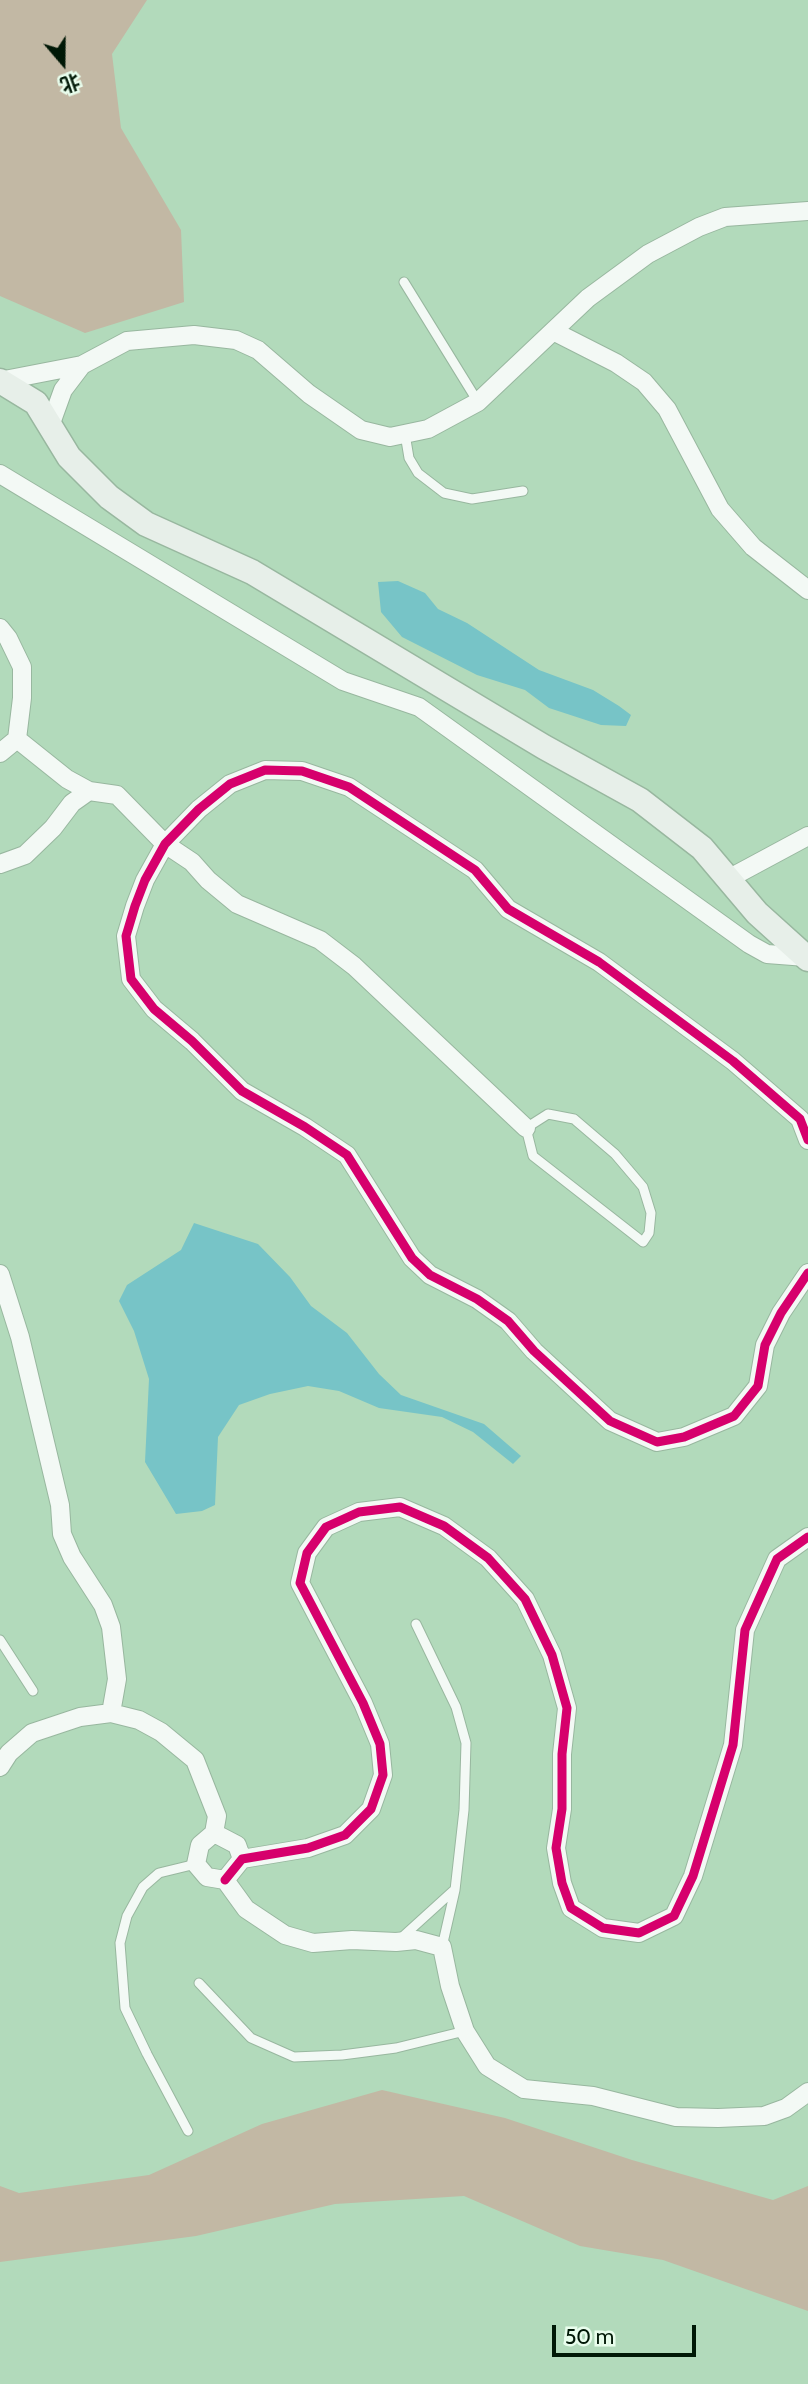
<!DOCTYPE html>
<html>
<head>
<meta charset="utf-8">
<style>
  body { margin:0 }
  #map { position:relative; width:808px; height:2384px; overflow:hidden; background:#b2dabb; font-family:Cabin,"Noto Sans SC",sans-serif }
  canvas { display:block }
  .north { position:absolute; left:28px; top:28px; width:70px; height:70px; -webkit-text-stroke:5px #e8fdec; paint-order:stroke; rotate:160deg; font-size:19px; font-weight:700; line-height:28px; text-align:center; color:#001806 }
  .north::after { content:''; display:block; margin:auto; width:24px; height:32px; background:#001806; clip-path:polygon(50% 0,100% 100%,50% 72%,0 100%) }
  .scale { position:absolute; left:552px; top:2325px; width:144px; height:32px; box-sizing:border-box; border:4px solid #001806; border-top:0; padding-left:9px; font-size:21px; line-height:24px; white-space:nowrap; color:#001806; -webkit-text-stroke:5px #e8fdec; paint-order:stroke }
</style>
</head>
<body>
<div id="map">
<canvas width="808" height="2384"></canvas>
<div class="north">北</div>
<div class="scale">50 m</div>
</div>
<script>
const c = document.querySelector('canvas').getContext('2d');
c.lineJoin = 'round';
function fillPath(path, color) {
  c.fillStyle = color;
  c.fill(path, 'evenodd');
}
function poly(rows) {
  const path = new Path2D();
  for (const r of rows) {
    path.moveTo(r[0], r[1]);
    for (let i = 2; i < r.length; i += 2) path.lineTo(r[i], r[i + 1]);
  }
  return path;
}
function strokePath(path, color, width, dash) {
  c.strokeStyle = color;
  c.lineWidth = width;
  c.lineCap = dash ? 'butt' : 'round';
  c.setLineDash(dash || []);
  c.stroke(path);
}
fillPath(poly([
  [0,0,147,0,112,54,121,128,181,230,184,302,85,333,0,296],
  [382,2090,505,2118,632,2160,773,2200,808,2186,808,2311,663,2260,580,2246,464,2196,335,2204,196,2236,0,2262,0,2186,19,2193,149,2175,262,2124]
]), '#c2b8a4');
fillPath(poly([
  [398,581,425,593,438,609,467,623,539,670,593,690,619,706,631,715,626,726,601,725,549,708,525,690,477,675,402,637,381,612,378,582],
  [194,1223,258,1244,290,1277,311,1306,347,1333,379,1374,401,1395,484,1424,521,1456,513,1464,473,1432,442,1417,379,1408,339,1391,308,1386,270,1394,239,1405,218,1437,215,1505,202,1511,176,1514,145,1462,149,1379,134,1331,119,1301,127,1285,181,1250]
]), '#77c4c7');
const lane = poly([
  [404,282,478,402],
  [405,434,409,458,418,473,444,493,472,499,523,491],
  [548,1114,574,1119,615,1154,643,1187,651,1213,649,1233,643,1242,533,1156,526,1128,548,1114],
  [416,1624,456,1707,466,1743,464,1810,455,1890,442,1947],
  [0,1640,33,1691],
  [399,1940,453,1891],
  [199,1983,251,2038,294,2057,342,2055,396,2048,465,2031],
  [188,2131,147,2054,125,2008,120,1943,127,1916,143,1887,159,1873,196,1864]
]);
const street = poly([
  [553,331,616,363,644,382,667,409,720,509,753,547,808,590],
  [0,381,82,365],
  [50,426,63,390,82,365,127,341,194,335,236,340,258,350,309,394,361,430,390,437,428,429,478,402,588,298,648,254,699,227,725,217,808,211],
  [0,474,343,681,419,707,749,944,767,954,806,957],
  [0,628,8,638,22,667,22,698,17,739,0,753],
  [17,739,67,779,89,791],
  [0,864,25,855,53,828,72,803,89,791,117,795,165,844,192,862,208,880,237,904,320,940,354,966,526,1128],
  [728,879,808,836],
  [808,1140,800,1119,733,1061,599,962,508,909,475,870,349,787,302,771,265,770,230,784,199,809,165,844,145,880,135,906,126,936,131,979,154,1009,192,1041,242,1091,305,1127,347,1155,412,1258,430,1275,477,1299,508,1321,534,1351,610,1421,657,1442,684,1437,734,1416,758,1386,765,1345,781,1313,808,1273],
  [0,1274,20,1337,60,1505,62,1534,72,1557,103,1605,111,1627,117,1679,111,1713],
  [0,1767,9,1753,32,1733,80,1717,111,1713,139,1720,161,1732,195,1760,217,1816,214,1833,200,1845,196,1864,207,1877,225,1880,246,1909,285,1935,313,1943,352,1940,396,1942,416,1940,442,1947,450,1986,465,2031,487,2066,524,2089,593,2096,676,2117,718,2118,764,2116,786,2108,808,2092],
  [214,1833,237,1845,242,1859],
  [225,1880,242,1859,308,1848,345,1835,371,1809,383,1775,380,1744,363,1703,300,1583,307,1553,326,1527,359,1512,400,1507,444,1526,488,1558,525,1599,552,1655,567,1708,562,1754,562,1809,556,1848,562,1883,571,1908,603,1928,639,1933,674,1916,693,1876,733,1745,745,1630,777,1559,808,1537]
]);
const secondary = poly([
  [0,381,36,403,69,457,109,497,146,524,252,572,544,747,640,800,702,848,757,913,808,959]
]);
strokePath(lane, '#98b79f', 11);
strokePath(street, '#98b79f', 20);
strokePath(secondary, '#98b79f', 27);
strokePath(lane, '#f3f9f5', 9);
strokePath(street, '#f3f9f5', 18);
strokePath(secondary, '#e7efe9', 24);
strokePath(poly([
  [808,1140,800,1119,733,1061,599,962,508,909,475,870,349,787,302,771,265,770,230,784,199,809,165,844,145,880,135,906,126,936,131,979,154,1009,192,1041,242,1091,305,1127,347,1155,412,1258,430,1275,477,1299,508,1321,534,1351,610,1421,657,1442,684,1437,734,1416,758,1386,765,1345,781,1313,808,1273],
  [225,1880,242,1859,308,1848,345,1835,371,1809,383,1775,380,1744,363,1703,300,1583,307,1553,326,1527,359,1512,400,1507,444,1526,488,1558,525,1599,552,1655,567,1708,562,1754,562,1809,556,1848,562,1883,571,1908,603,1928,639,1933,674,1916,693,1876,733,1745,745,1630,777,1559,808,1537]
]), '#d6006c', 9);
</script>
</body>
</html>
